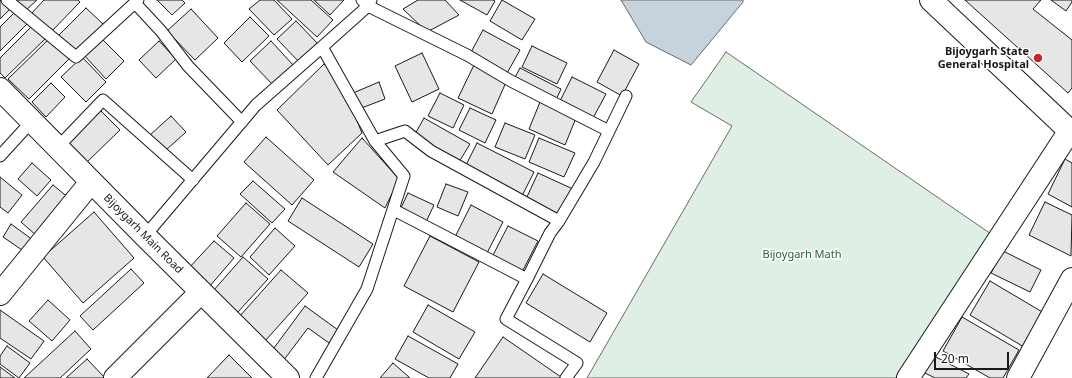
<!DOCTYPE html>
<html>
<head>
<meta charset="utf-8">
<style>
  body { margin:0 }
  #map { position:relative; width:1072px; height:378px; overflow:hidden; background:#fff; font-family:"Noto Sans",sans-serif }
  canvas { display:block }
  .scale { position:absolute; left:934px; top:352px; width:75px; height:18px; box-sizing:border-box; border:2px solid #1a1a1a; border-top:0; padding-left:5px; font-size:12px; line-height:14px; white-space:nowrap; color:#1a1a1a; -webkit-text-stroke:3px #fff; paint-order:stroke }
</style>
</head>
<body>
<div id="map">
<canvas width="1072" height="378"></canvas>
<div class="scale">20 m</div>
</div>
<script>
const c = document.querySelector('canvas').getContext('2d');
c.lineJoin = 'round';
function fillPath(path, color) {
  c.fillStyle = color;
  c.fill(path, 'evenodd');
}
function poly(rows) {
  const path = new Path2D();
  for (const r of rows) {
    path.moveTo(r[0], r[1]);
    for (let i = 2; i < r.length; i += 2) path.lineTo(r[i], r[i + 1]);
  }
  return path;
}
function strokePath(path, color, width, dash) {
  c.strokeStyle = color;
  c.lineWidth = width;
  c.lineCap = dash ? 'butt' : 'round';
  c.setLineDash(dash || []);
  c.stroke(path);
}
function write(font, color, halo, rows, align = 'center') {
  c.font = font + ' "Noto Sans",sans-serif';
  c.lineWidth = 3;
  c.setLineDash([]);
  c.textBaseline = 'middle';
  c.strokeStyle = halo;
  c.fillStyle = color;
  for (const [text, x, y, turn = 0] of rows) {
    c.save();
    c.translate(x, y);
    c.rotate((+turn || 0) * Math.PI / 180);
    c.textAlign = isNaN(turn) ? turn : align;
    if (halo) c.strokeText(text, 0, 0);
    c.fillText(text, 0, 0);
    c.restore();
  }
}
const green = poly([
  [726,52,994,236,896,378,587,378,732,126,691,102,726,52]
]);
fillPath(green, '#e0efe3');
strokePath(green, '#6a6a6a', 1);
const water = poly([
  [621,0,743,0,743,2,691,65,646,42,621,0]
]);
fillPath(water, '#c6d2dc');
strokePath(water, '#6a6a6a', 1);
const building = poly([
  [0,0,10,9,0,19,0,0],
  [14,0,37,0,25,11,14,0],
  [44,0,78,0,80,2,49,34,30,15,44,0],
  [157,0,182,0,185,3,172,15,157,0],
  [260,0,274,0,292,19,274,35,249,9,260,0],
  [277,0,311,0,333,20,317,37,277,0],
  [314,0,344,0,330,15,314,0],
  [418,0,445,0,459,15,427,32,403,9,418,0],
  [460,0,493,0,495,1,487,15,460,0],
  [502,0,535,19,522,40,490,21,502,0],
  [965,0,1041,0,1033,9,1072,40,1072,88,1068,93,965,0],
  [1051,0,1072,0,1072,2,1066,11,1051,0],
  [86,8,103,24,75,53,58,36,86,8],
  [191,9,218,38,195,60,167,31,191,9],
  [16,11,28,23,0,51,0,27,16,11],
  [250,17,269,36,242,62,224,43,250,17],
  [296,21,319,45,300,63,277,39,296,21],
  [33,25,46,38,5,78,0,73,0,58,33,25],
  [483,30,520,50,506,75,470,54,483,30],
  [51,37,71,57,29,99,8,79,51,37],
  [101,38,124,61,106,79,84,55,101,38],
  [159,41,176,59,156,78,139,60,159,41],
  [271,41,294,66,274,86,250,61,271,41],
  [532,46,567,63,557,84,522,67,532,46],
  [614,50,639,64,622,96,597,82,614,50],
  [422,53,439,89,412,102,395,66,422,53],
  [82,57,106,82,86,102,61,77,82,57],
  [324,64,341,81,362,133,328,165,277,110,324,64],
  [474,65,507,80,492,114,458,98,474,65],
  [520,68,561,89,555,102,513,81,520,68],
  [572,77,606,94,592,120,559,103,572,77],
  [379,82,385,99,359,109,353,93,379,82],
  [51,83,65,97,46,117,32,102,51,83],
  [440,93,464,105,453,128,428,116,440,93],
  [540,102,576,118,565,145,529,129,540,102],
  [470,108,496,120,485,143,459,130,470,108],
  [100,110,120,130,87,162,67,142,100,110],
  [171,116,186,132,165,151,150,135,171,116],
  [424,118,470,144,459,162,414,136,424,118],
  [505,123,535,135,525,159,495,147,505,123],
  [266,137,314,180,292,205,244,162,266,137],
  [362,138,399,179,385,208,333,172,362,138],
  [539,138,575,153,564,177,529,162,539,138],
  [477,143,534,172,522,196,465,167,477,143],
  [1065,159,1072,163,1072,207,1048,194,1065,159],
  [32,163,51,180,37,196,18,179,32,163],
  [538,173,573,189,560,216,526,199,538,173],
  [0,177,22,195,8,213,0,207,0,177],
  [253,181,285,209,272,223,240,194,253,181],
  [446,184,468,192,458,216,437,207,446,184],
  [53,185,70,199,37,236,21,222,53,185],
  [408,193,434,205,425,224,399,212,408,193],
  [302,198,373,244,359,267,288,221,302,198],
  [1045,202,1072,215,1071,256,1029,235,1045,202],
  [246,203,270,224,241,257,217,236,246,203],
  [471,205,503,222,486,255,454,239,471,205],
  [94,212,134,258,83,303,43,257,94,212],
  [11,224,33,240,25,252,3,237,11,224],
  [508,226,538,241,521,274,491,259,508,226],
  [275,228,295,246,269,275,250,257,275,228],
  [430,236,479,262,453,312,404,286,430,236],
  [214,241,234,258,209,287,188,269,214,241],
  [1003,251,1041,270,1030,292,991,273,1003,251],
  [243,257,268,279,237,313,213,291,243,257],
  [131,269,144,283,93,330,80,316,131,269],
  [281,270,308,293,265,341,239,317,281,270],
  [543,274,607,313,590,342,526,303,543,274],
  [990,281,1044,313,1024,347,970,315,990,281],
  [48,300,70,320,52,341,29,321,48,300],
  [428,305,475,332,459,359,413,332,428,305],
  [305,306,338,330,329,343,308,328,283,361,271,352,305,306],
  [0,310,44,341,31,359,0,338,0,310],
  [962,317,1019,350,1003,378,990,378,943,351,962,317],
  [75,331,91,349,60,378,24,378,75,331],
  [408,336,458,364,450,378,429,378,395,359,408,336],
  [503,337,561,377,560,378,475,378,503,337],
  [7,346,30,363,19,378,0,364,0,356,7,346],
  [229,355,252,378,207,378,229,355],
  [932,355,969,374,966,378,935,378,923,372,932,355],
  [87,359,105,378,66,378,87,359],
  [393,363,410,378,380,378,393,363],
  [0,367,15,378,0,378,0,367]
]);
fillPath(building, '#e6e6e6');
strokePath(building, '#1a1a1a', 1);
const lane = poly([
  [7,0,76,57,138,0],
  [362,0,368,6,467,55,511,81,609,131],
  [135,3,161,31,188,66,242,122],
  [375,141,405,131,431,151,559,221],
  [57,148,103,100,193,180],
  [0,156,32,121],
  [394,210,527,279,550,233,559,221,594,162,626,96],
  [145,236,256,105,322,47,368,6,371,0],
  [527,279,506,319,577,363,566,378],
  [316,378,367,289,404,176,375,141,322,47]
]);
const street = poly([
  [931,0,1072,133],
  [0,294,91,182],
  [115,378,201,292],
  [908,378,1069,132],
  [1018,378,1072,279]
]);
const secondary = poly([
  [0,89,145,236,288,378]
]);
strokePath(lane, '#1a1a1a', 13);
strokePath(street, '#1a1a1a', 24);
strokePath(secondary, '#1a1a1a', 24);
strokePath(lane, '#fff', 11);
strokePath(street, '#fff', 22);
strokePath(secondary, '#fff', 22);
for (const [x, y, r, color] of [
  [1038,58,5,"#c62828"]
]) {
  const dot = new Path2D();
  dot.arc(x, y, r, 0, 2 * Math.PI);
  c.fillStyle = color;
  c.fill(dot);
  strokePath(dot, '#fff', 1.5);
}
write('bold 11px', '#1a1a1a', '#fff', [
  ["Bijoygarh State",1029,52],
  ["General Hospital",1029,65]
], 'right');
write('11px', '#1a1a1a', '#fff', [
  ["Bijoygarh Main Road",143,234,45]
]);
write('11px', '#2b5a34', '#fff', [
  ["Bijoygarh Math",802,255]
]);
</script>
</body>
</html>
